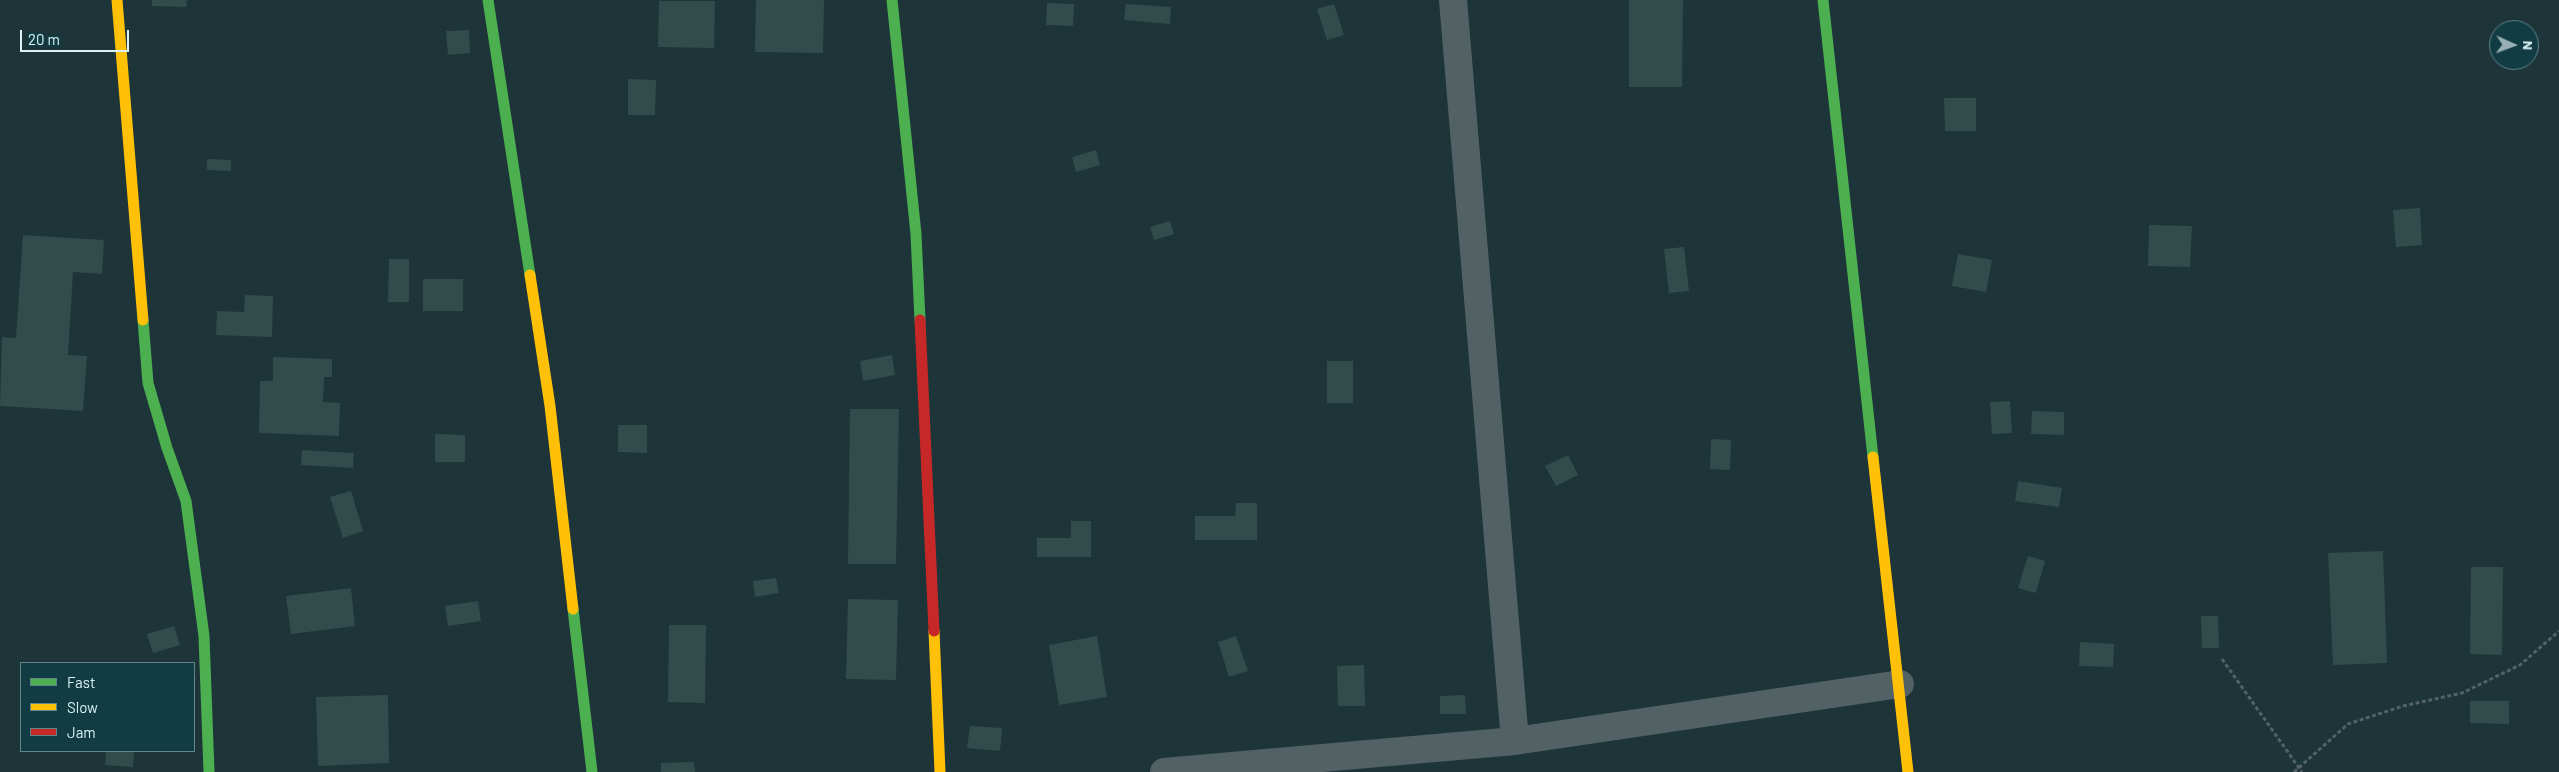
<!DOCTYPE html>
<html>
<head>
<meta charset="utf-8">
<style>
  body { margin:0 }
  #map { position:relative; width:2559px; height:772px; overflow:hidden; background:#1d3438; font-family:Barlow,sans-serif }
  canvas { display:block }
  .legend { position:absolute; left:20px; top:662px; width:175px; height:90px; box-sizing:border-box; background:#113c44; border:1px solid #62848b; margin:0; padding:6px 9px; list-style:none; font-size:15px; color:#dbf1f5 }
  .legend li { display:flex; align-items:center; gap:10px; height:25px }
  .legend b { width:25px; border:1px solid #62848b }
  .north { position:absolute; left:2489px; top:20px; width:50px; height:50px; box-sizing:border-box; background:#113c44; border:1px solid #62848b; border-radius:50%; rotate:92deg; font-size:14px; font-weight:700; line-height:20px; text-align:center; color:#dbf1f5 }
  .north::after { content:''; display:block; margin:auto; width:18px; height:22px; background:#98afb3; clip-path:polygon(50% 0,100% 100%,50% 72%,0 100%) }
  .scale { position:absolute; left:20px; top:30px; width:109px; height:22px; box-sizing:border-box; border:2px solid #dbf1f5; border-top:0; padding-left:6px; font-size:15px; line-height:18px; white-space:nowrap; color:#dbf1f5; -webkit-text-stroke:4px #113c44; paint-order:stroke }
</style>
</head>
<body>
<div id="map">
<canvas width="2559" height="772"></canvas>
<ul class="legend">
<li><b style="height:6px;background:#4caf50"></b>Fast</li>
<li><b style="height:6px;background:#ffc107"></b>Slow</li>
<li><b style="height:6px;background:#c62828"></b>Jam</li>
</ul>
<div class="north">N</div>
<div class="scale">20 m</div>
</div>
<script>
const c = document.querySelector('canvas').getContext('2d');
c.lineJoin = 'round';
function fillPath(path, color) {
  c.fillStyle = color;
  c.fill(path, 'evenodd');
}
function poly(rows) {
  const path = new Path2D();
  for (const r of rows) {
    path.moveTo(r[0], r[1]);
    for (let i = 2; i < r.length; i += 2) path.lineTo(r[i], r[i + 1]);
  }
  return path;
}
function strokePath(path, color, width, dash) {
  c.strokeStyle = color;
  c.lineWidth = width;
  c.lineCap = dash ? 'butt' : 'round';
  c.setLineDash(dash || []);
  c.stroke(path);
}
fillPath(poly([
  [152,0,187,0,186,7,152,6],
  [756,0,824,0,823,53,755,52],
  [1629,0,1683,0,1682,87,1629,87],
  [659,1,715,1,714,48,658,47],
  [1047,3,1074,4,1073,26,1046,25],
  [1126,4,1171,7,1170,24,1124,20],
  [1334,4,1344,35,1327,40,1317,9],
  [469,30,470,53,448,55,446,31],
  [628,79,656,80,655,115,628,115],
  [1944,98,1976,98,1976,131,1945,131],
  [1096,150,1100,165,1076,172,1072,157],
  [207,159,231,160,231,171,207,170],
  [2420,208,2422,245,2396,247,2393,210],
  [1170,221,1174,234,1154,240,1150,227],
  [2149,225,2192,226,2190,267,2148,266],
  [23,235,104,240,102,274,73,272,68,355,87,356,83,411,0,406,2,337,16,338],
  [1684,247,1689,291,1669,293,1664,249],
  [1958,254,1992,260,1986,292,1952,286],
  [389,259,409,259,409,302,388,302],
  [423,279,463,279,463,311,423,311],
  [245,295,273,296,272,337,216,335,217,311,244,312],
  [892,355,895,375,863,381,860,361],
  [273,357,332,359,332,377,324,377,323,402,340,403,339,436,259,433,260,381,273,381],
  [1327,361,1353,361,1353,403,1327,403],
  [2010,401,2012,433,1992,434,1990,402],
  [850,409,899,409,896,564,848,564],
  [2032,411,2064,412,2064,435,2031,434],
  [618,425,647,425,647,453,618,452],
  [435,434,465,435,465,462,435,462],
  [1711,439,1731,440,1730,470,1710,469],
  [302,450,354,453,353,468,301,465],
  [1568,455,1578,475,1556,486,1545,466],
  [2018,481,2062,488,2059,507,2015,501],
  [351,491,363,531,343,538,330,497],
  [1236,503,1257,503,1257,540,1195,540,1195,516,1235,516],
  [1071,521,1091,521,1091,557,1037,557,1037,538,1071,538],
  [2383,551,2387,663,2333,665,2328,553],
  [2028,556,2045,561,2036,593,2018,588],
  [2471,567,2503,567,2502,655,2470,654],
  [776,578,779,593,755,597,753,581],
  [351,588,355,626,291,634,286,596],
  [848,599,898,600,896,680,846,679],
  [478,601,481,621,448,626,445,606],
  [2201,616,2218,616,2219,648,2202,648],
  [669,625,706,625,705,703,668,702],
  [174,626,180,645,153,653,147,634],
  [1097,636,1107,697,1059,705,1049,645],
  [1236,636,1248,671,1229,677,1218,642],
  [2080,642,2114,644,2113,667,2079,666],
  [1364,665,1365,706,1338,706,1337,666],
  [388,695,389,763,318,766,316,697],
  [1465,695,1466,714,1440,714,1440,696],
  [2470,701,2509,701,2509,724,2470,723],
  [970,726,1002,728,1000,751,967,748],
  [106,751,134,751,133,767,105,765],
  [694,762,695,772,661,772,661,763]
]), '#324c4c');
strokePath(poly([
  [2222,659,2302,772],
  [2294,772,2348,724,2403,706,2462,693,2520,665,2559,631]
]), '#536265', 3, [4, 2.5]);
strokePath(poly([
  [1453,0,1515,741],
  [1164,772,1515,741,1900,684]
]), '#516164', 28);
strokePath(poly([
  [488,0,530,275],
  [892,0,916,234,920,320],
  [1823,0,1873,457],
  [143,320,148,383,167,448,186,501,204,636,209,772],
  [573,609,592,772]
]), '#4caf50', 11);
strokePath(poly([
  [117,0,143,320],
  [530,275,550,406,573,609],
  [1873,457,1908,772],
  [934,631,940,772]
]), '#ffc107', 11);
strokePath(poly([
  [920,320,934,631]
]), '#c62828', 11);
</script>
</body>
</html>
